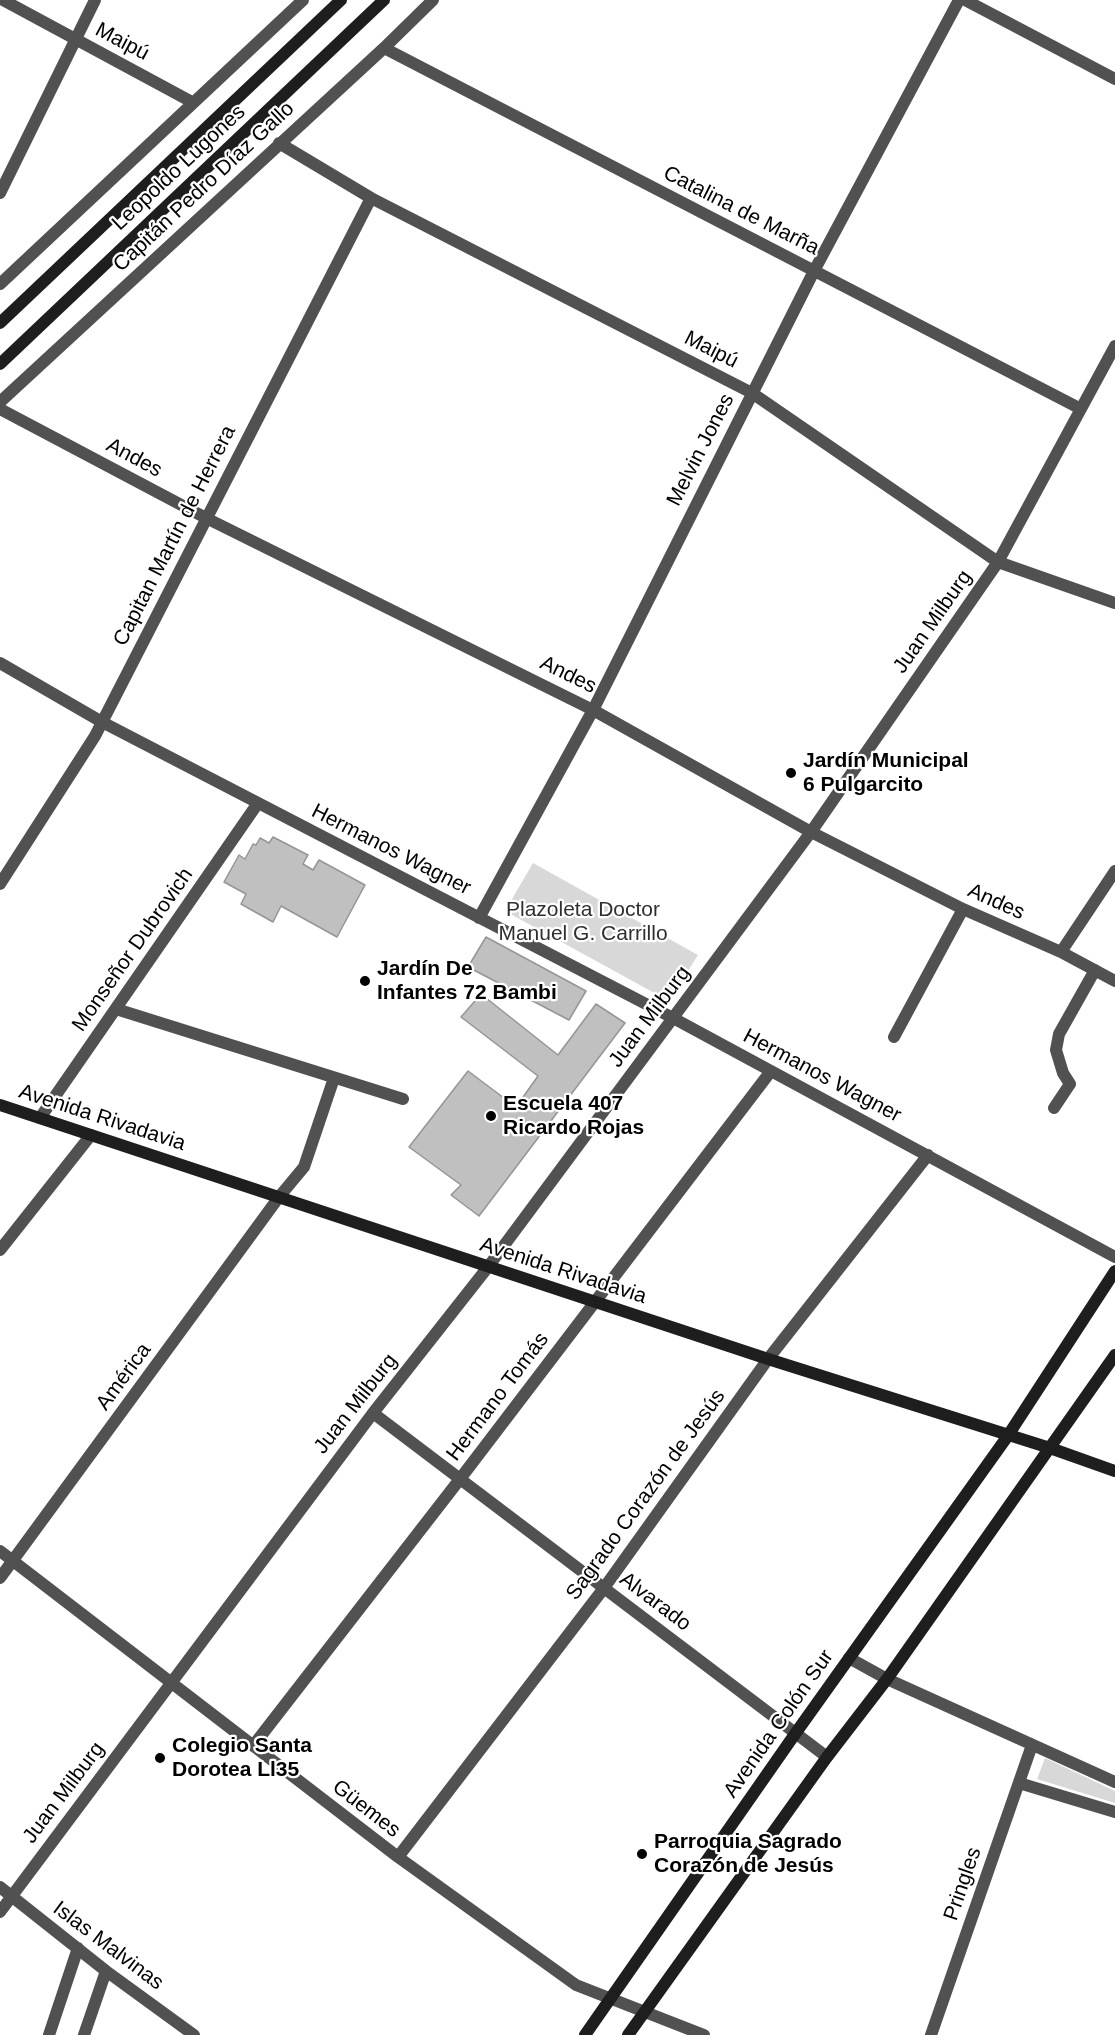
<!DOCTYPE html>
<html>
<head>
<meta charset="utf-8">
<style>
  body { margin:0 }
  canvas { display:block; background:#fff }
</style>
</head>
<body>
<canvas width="1115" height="2035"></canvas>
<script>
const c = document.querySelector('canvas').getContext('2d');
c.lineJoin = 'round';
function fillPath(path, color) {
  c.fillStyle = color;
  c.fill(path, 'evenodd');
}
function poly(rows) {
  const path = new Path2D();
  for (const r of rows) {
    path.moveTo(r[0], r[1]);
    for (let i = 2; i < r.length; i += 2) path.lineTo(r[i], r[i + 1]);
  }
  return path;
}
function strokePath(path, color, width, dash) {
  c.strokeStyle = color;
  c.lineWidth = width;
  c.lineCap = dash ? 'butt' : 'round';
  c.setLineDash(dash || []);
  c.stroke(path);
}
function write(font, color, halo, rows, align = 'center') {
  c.font = font + ' Helvetica,sans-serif';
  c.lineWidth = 4.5;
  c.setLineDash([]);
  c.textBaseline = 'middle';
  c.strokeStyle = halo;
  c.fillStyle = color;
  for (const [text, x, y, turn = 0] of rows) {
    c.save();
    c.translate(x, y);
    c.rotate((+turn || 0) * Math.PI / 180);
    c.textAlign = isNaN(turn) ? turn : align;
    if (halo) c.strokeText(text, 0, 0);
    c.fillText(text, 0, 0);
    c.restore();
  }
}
fillPath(poly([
  [533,863,698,955,669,1001,505,911],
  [1045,1758,1115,1791,1115,1803,1037,1779]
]), '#d8d8d8');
const building = poly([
  [273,837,308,855,303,864,313,870,319,860,365,885,337,937,281,906,273,922,241,904,246,894,224,882,239,855,245,859,253,844,256,845,260,838,269,843,273,837],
  [486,937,586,991,569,1020,468,967,486,937],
  [481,994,558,1055,596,1004,625,1023,479,1216,451,1195,461,1185,409,1147,468,1071,516,1107,538,1076,461,1017,481,994]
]);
fillPath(building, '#c0c0c0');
strokePath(building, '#959595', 1.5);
strokePath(poly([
  [3,0,192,102],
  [965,0,1115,79],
  [384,48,1081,409],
  [279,143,371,198,752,393,998,562,1115,603],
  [0,193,95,0],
  [0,284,303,0],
  [0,402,384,48,433,0],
  [0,409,206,518,593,710,811,832,963,909,1061,952,1115,981],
  [0,663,102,722,673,1018,1115,1257],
  [0,884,95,736,371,198],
  [479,918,593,710,814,271,959,0],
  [1061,952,1115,871],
  [116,1009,403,1099],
  [894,1037,963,909],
  [1054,1108,1070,1084,1063,1073,1056,1050,1059,1034,1095,970],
  [40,1118,258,803],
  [0,1250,91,1135],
  [373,1413,827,1757],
  [0,1551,398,1857,576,1985,704,2035],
  [0,1578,279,1197,304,1167,334,1078],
  [849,1658,887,1679,1115,1782],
  [253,1746,460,1479,771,1071],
  [1019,1783,1115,1812],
  [398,1857,604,1588,768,1359,928,1155],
  [0,1887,106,1971,194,2035],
  [0,1912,373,1413,488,1267,811,832,998,562,1115,346],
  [49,2035,78,1948],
  [84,2035,106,1971],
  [931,2035,1032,1745]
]), '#515151', 12);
strokePath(poly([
  [0,323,341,0],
  [0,364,384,0],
  [0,1105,768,1359,1050,1448,1115,1471],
  [585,2035,795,1734,1007,1437,1115,1271],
  [628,2035,827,1757,887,1679,1115,1355]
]), '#1e1e1e', 12);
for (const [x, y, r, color] of [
  [791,773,6,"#000"],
  [365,981,6,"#000"],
  [491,1116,6,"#000"],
  [160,1758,6,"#000"],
  [642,1854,6,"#000"]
]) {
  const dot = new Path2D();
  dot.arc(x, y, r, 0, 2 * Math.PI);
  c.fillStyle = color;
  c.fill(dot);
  strokePath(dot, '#fff', 2);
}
write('21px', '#000', '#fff', [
  ["Maipú",122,42,28],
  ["Leopoldo Lugones",179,168,-43],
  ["Capitán Pedro Díaz Gallo",204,187,-43],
  ["Catalina de Marña",741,211,27],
  ["Maipú",711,350,27],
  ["Melvin Jones",701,450,-63],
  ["Andes",134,458,28],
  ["Capitan Martín de Herrera",175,536,-63],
  ["Juan Milburg",933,622,-55],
  ["Andes",568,675,26],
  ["Hermanos Wagner",391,850,27],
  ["Andes",996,902,24],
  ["Monseñor Dubrovich",133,950,-55],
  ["Juan Milburg",650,1017,-53],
  ["Hermanos Wagner",822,1076,28],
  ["Avenida Rivadavia",102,1118,18],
  ["Avenida Rivadavia",563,1271,18],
  ["América",124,1377,-54],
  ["Hermano Tomás",498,1397,-53],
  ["Juan Milburg",356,1404,-52],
  ["Sagrado Corazón de Jesús",646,1495,-54],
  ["Alvarado",655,1602,37],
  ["Avenida Colón Sur",779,1724,-55],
  ["Juan Milburg",64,1793,-53],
  ["Güemes",366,1809,38],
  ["Pringles",963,1884,-71],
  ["Islas Malvinas",108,1946,37]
]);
write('bold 21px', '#000', '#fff', [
  ["Jardín Municipal",803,761],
  ["6 Pulgarcito",803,785],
  ["Jardín De",377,969],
  ["Infantes 72 Bambi",377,993],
  ["Escuela 407",503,1104],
  ["Ricardo Rojas",503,1128],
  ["Colegio Santa",172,1746],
  ["Dorotea Ll35",172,1770],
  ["Parroquia Sagrado",654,1842],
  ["Corazón de Jesús",654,1866]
], 'left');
write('21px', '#2f2f2f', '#fff', [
  ["Plazoleta Doctor",583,910],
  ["Manuel G. Carrillo",583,934]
]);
</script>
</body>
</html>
